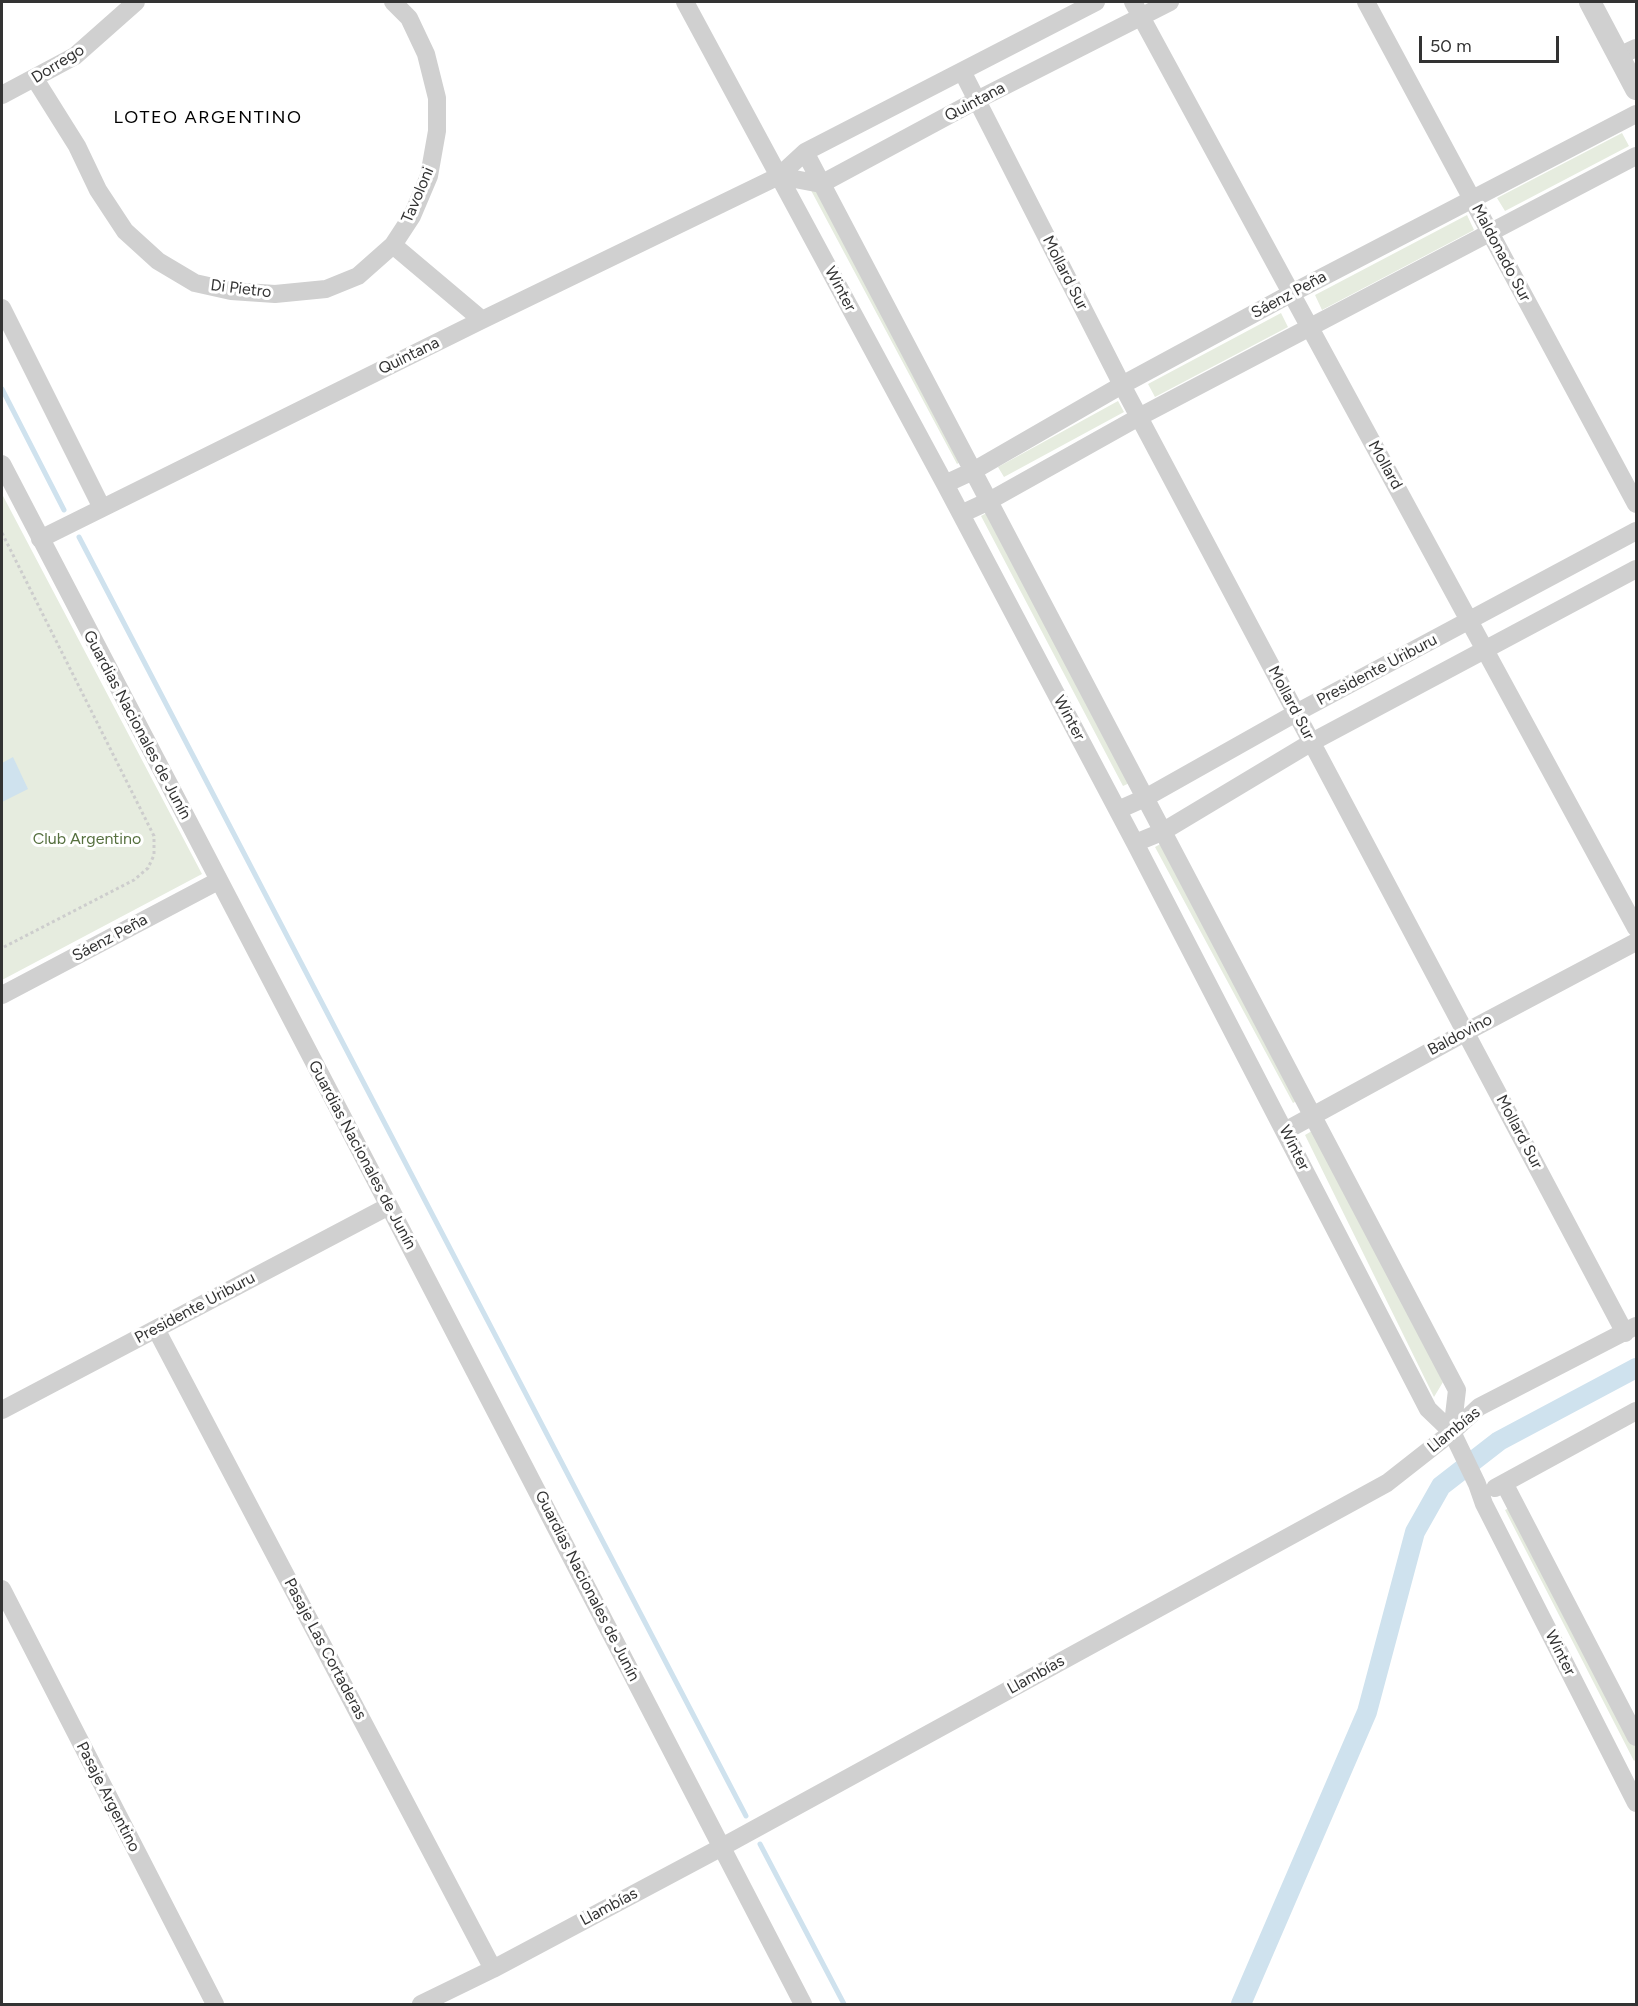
<!DOCTYPE html>
<html>
<head>
<meta charset="utf-8">
<style>
  body { margin:0 }
  #map { position:relative; width:1638px; height:2006px; overflow:hidden; background:#fff; font-family:Figtree,sans-serif }
  canvas { display:block }
  .frame { position:absolute; inset:0; border:3px solid #333; pointer-events:none }
  .scale { position:absolute; left:1419px; top:36px; width:140px; height:27px; box-sizing:border-box; border:3px solid #333; border-top:0; padding-left:8px; font-size:18px; line-height:21px; white-space:nowrap; color:#333; -webkit-text-stroke:4px #fff; paint-order:stroke }
</style>
</head>
<body>
<div id="map">
<canvas width="1638" height="2006"></canvas>
<div class="frame"></div>
<div class="scale">50 m</div>
</div>
<script>
const c = document.querySelector('canvas').getContext('2d');
c.lineJoin = 'round';
function fillPath(path, color) {
  c.fillStyle = color;
  c.fill(path, 'evenodd');
}
function poly(rows) {
  const path = new Path2D();
  for (const r of rows) {
    path.moveTo(r[0], r[1]);
    for (let i = 2; i < r.length; i += 2) path.lineTo(r[i], r[i + 1]);
  }
  return path;
}
function strokePath(path, color, width, dash) {
  c.strokeStyle = color;
  c.lineWidth = width;
  c.lineCap = dash ? 'butt' : 'round';
  c.setLineDash(dash || []);
  c.stroke(path);
}
function write(font, color, halo, rows, align = 'center') {
  c.font = font + ' Figtree,sans-serif';
  c.lineWidth = 6;
  c.setLineDash([]);
  c.textBaseline = 'middle';
  c.strokeStyle = halo;
  c.fillStyle = color;
  for (const [text, x, y, turn = 0] of rows) {
    c.save();
    c.translate(x, y);
    c.rotate((+turn || 0) * Math.PI / 180);
    c.textAlign = isNaN(turn) ? turn : align;
    if (halo) c.strokeText(text, 0, 0);
    c.fillText(text, 0, 0);
    c.restore();
  }
}
fillPath(poly([
  [1622,133,1629,146,1505,211,1497,198],
  [816,175,967,458,957,464,806,181],
  [1467,215,1474,230,1322,310,1315,295],
  [1281,313,1288,327,1155,397,1148,384],
  [1118,401,1124,412,1004,477,998,467],
  [2,494,202,874,2,980],
  [994,509,1136,780,1123,786,981,516],
  [1164,842,1302,1098,1293,1103,1155,847],
  [1317,1128,1443,1382,1434,1397,1305,1135],
  [1519,1503,1636,1731,1636,1759,1634,1761,1505,1510]
]), '#e6ecdf');
fillPath(poly([
  [13,757,28,789,2,802,2,763]
]), '#cfe2ee');
strokePath(poly([
  [2,389,64,510],
  [79,537,746,1816],
  [760,1844,844,2004]
]), '#cfe2ee', 5);
strokePath(poly([
  [1241,2004,1367,1712,1415,1532,1441,1486,1499,1441,1636,1368]
]), '#cfe2ee', 20);
strokePath(poly([
  [2,533,154,836,154,855,148,868,134,880,2,948]
]), '#cdcdcd', 3, [3, 3]);
strokePath(poly([
  [393,2,409,18,426,54,437,98,437,131,429,176,412,216,393,245,482,320],
  [685,2,945,484,1135,843,1428,1409,1452,1432,1477,1484,1484,1504,1636,1803],
  [1133,2,1636,928],
  [1366,2,1636,504],
  [1619,56,1636,48],
  [962,71,1122,385,1625,1333],
  [35,79,77,146,98,190,125,231,158,261,195,283,231,291,275,294,326,289,358,276,393,245],
  [2,95,75,56,136,2],
  [805,152,1457,1390,1452,1432],
  [779,176,821,184,977,100,1170,2],
  [2,308,102,508],
  [2,464,389,1206,803,2004],
  [945,484,973,471,1122,385,1292,293,1636,114],
  [961,514,989,501,1139,417,1636,156],
  [40,539,482,320,779,176,805,152,1096,2],
  [1118,810,1145,798,1296,713,1636,531],
  [1135,843,1162,832,1312,742,1636,569],
  [2,995,218,881],
  [1285,1131,1466,1032,1636,942],
  [156,1329,493,1969],
  [2,1410,389,1206],
  [1504,1483,1636,1737],
  [1495,1488,1636,1411],
  [2,1589,215,2004],
  [421,2004,493,1969,722,1847,1387,1483,1452,1432,1479,1407,1636,1326]
]), '#d0d0d0', 18);
strokePath(poly([
  [1590,2,1636,89]
]), '#d0d0d0', 22);
write('16px', '#333', '#fff', [
  ["Dorrego",58,64,-32],
  ["Quintana",975,102,-28],
  ["Tavoloni",418,195,-67],
  ["Maldonado Sur",1501,253,62],
  ["Mollard Sur",1065,273,63],
  ["Di Pietro",241,289,7],
  ["Winter",840,289,62],
  ["Sáenz Peña",1289,295,-28],
  ["Quintana",409,356,-26],
  ["Mollard",1385,465,61],
  ["Presidente Uriburu",1377,670,-28],
  ["Mollard Sur",1291,703,62],
  ["Winter",1069,718,62],
  ["Guardias Nacionales de Junín",137,725,62],
  ["Sáenz Peña",110,938,-28],
  ["Baldovino",1460,1035,-28],
  ["Mollard Sur",1519,1132,62],
  ["Winter",1294,1148,63],
  ["Guardias Nacionales de Junín",362,1155,62],
  ["Presidente Uriburu",195,1308,-28],
  ["Llambías",1454,1430,-39],
  ["Guardias Nacionales de Junín",587,1586,63],
  ["Pasaje Las Cortaderas",325,1649,62],
  ["Winter",1560,1653,63],
  ["Llambías",1036,1675,-29],
  ["Pasaje Argentino",108,1797,63],
  ["Llambías",609,1907,-28]
]);
write('16px', '#56703f', '#fff', [
  ["Club Argentino",87,839]
]);
c.letterSpacing = '1.5px';
write('18px', '#000', '#fff', [
  ["LOTEO ARGENTINO",208,118]
]);
c.letterSpacing = '0px';
</script>
</body>
</html>
